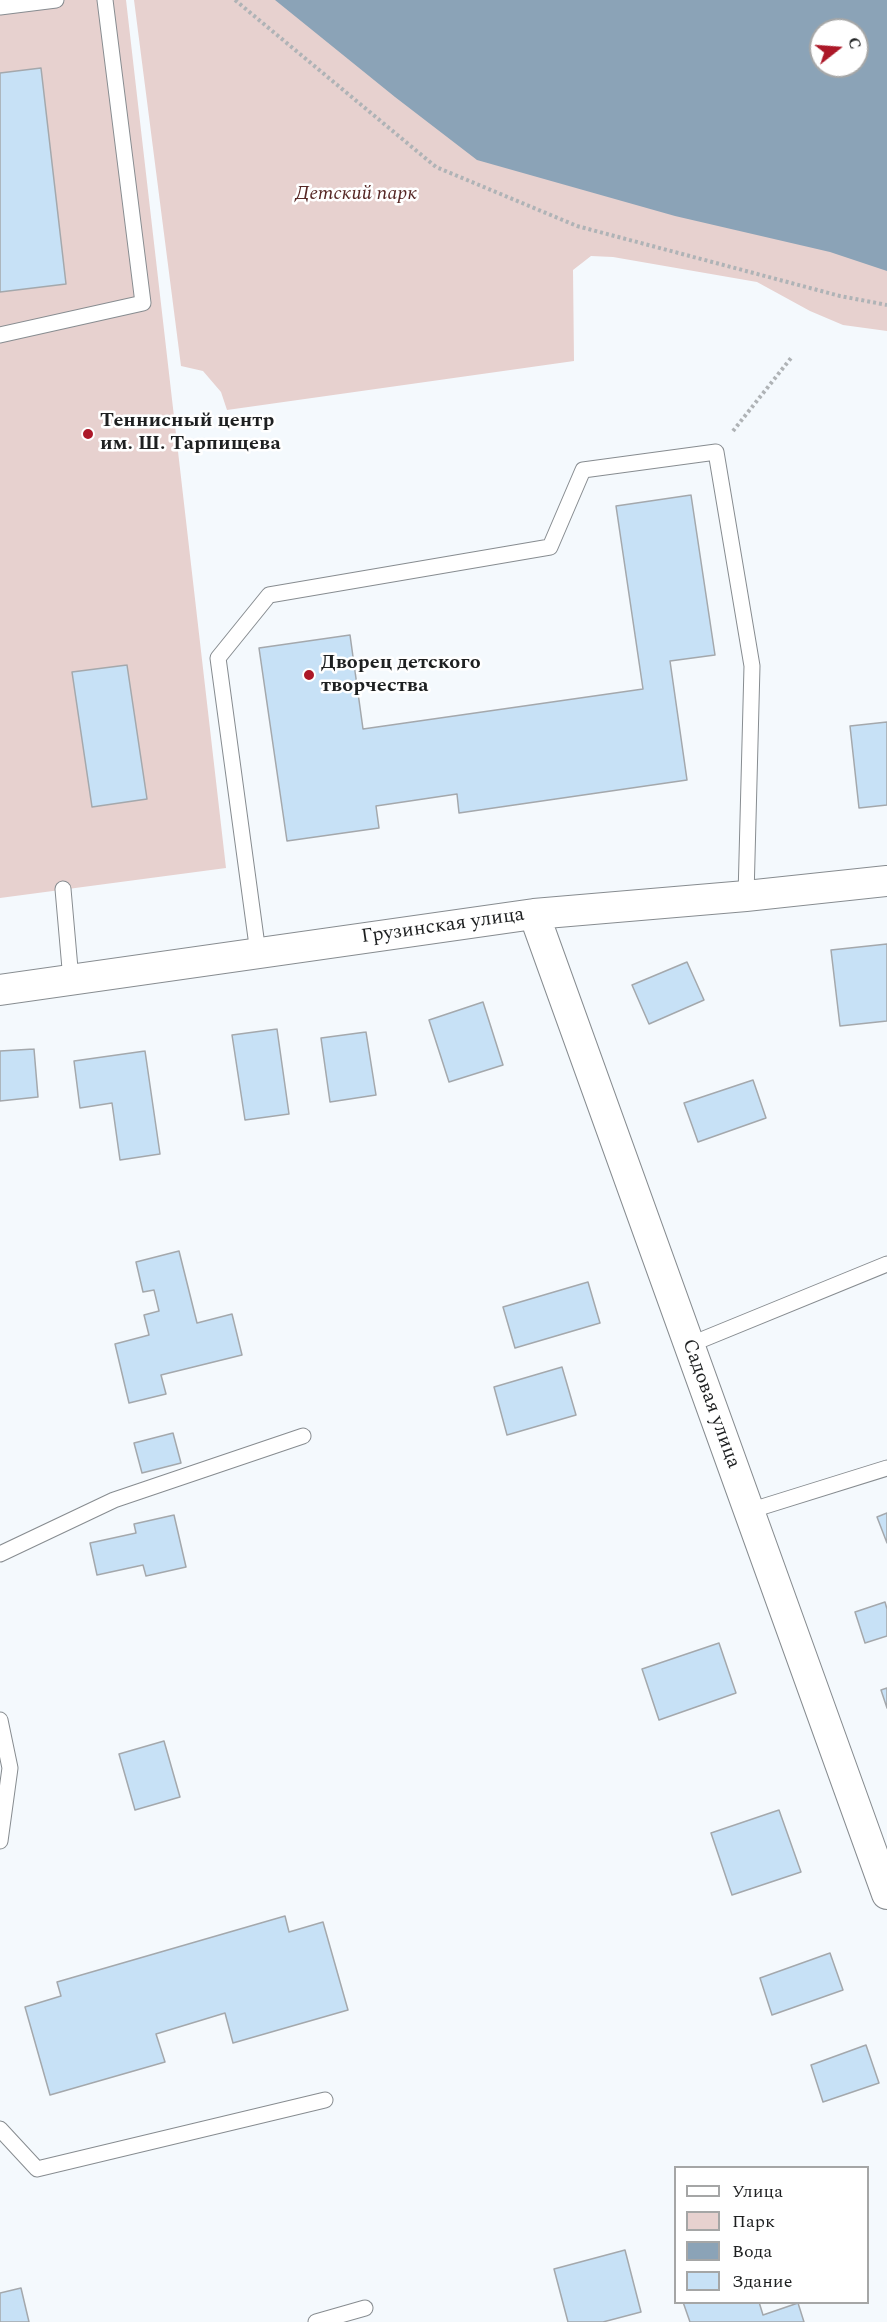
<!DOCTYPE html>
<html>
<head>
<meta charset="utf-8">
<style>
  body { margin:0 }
  #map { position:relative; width:887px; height:2322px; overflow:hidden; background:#f4f9fd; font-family:Spectral,serif }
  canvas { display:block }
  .legend { position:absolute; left:674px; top:2166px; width:195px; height:138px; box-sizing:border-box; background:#fff; border:2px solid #a5a6a6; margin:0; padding:8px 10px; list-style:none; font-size:18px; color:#1e2021 }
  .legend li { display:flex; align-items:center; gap:12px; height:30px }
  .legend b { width:30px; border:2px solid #a5a6a6 }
  .north { position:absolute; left:809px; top:18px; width:60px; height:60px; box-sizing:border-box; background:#fff; border:2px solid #a5a6a6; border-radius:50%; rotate:73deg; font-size:16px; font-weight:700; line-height:24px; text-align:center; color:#1e2021 }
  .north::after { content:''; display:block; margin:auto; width:21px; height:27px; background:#ac1828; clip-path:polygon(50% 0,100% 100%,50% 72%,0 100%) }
</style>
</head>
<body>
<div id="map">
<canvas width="887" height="2322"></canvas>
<ul class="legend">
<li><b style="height:8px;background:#fff"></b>Улица</li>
<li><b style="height:16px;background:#e7d1cf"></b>Парк</li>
<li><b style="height:16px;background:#8ba3b7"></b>Вода</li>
<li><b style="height:16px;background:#c7e1f6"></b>Здание</li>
</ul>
<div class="north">С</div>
</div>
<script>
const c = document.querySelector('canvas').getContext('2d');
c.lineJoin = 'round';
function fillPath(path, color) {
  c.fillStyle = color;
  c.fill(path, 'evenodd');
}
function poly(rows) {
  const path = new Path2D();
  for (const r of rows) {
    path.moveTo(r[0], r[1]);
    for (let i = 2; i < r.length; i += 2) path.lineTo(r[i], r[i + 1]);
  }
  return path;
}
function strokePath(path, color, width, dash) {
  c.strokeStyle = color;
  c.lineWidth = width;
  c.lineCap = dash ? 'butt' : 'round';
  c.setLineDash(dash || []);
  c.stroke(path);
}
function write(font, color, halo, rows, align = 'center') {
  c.font = font + ' Spectral,serif';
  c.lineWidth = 5;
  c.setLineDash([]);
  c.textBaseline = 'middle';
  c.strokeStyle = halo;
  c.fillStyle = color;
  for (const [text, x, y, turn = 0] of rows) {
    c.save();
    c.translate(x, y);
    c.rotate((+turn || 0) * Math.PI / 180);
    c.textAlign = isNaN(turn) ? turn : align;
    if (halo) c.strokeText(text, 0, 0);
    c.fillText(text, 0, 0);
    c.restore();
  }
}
fillPath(poly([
  [0,0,126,0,226,868,0,898],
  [134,0,887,0,887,331,843,325,810,311,757,282,613,257,591,256,573,270,574,361,227,410,221,392,203,371,181,366],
  [821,30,857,30,857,66,821,66]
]), '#e7d1cf');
fillPath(poly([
  [275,0,887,0,887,271,830,252,675,216,477,160,395,97],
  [821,30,857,30,857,66,821,66]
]), '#8ba3b7');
const building = poly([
  [41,68,66,284,0,292,0,73,41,68],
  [691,495,715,655,670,661,687,780,459,813,457,794,376,806,379,828,287,841,259,648,350,635,363,729,643,689,616,506,691,495],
  [127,665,147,799,92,807,72,672,127,665],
  [887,722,887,805,859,808,850,726,887,722],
  [887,944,887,1021,840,1026,831,950,887,944],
  [687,962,704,1000,649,1024,632,985,687,962],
  [483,1002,503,1065,449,1082,429,1020,483,1002],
  [277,1029,289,1114,245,1120,232,1035,277,1029],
  [366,1032,376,1095,330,1102,321,1038,366,1032],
  [34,1049,38,1097,0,1101,0,1051,34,1049],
  [145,1051,160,1154,120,1160,112,1103,80,1108,74,1061,145,1051],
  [753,1080,766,1118,698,1142,684,1103,753,1080],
  [179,1251,197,1323,232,1314,242,1355,161,1375,166,1394,129,1403,115,1344,149,1335,144,1315,159,1311,154,1290,143,1292,136,1262,179,1251],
  [588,1282,600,1323,515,1348,503,1307,588,1282],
  [562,1367,576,1415,507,1435,494,1387,562,1367],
  [173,1433,181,1463,142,1473,134,1443,173,1433],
  [887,1513,887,1543,877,1517,887,1513],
  [174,1515,186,1567,146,1576,143,1565,97,1575,90,1543,136,1533,134,1524,174,1515],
  [885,1602,887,1609,887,1636,865,1643,855,1612,885,1602],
  [719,1643,736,1693,659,1720,642,1669,719,1643],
  [887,1688,887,1708,881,1690,887,1688],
  [164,1741,180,1797,135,1810,119,1754,164,1741],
  [779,1810,801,1872,732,1895,711,1833,779,1810],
  [285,1916,289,1932,323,1922,348,2010,233,2043,225,2013,156,2034,165,2062,50,2095,25,2007,61,1996,57,1982,285,1916],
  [830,1953,843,1990,772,2015,760,1978,830,1953],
  [866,2045,879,2083,823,2102,811,2065,866,2045],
  [625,2250,641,2312,603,2322,568,2322,554,2269,625,2250],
  [21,2288,29,2322,0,2322,0,2293,21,2288],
  [683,2302,759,2302,763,2315,798,2303,804,2322,690,2322,683,2302]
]);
fillPath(building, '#c7e1f6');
strokePath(building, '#a4a8ac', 1.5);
const lane = poly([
  [0,7,56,0],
  [0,335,143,303,105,0],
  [63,889,71,980],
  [258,953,218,658,269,595,550,547,583,470,716,452,752,666,746,896],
  [689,1345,887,1264],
  [749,1511,887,1468],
  [0,1554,114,1500,303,1436],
  [0,1720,10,1768,0,1841],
  [0,2129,37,2169,325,2100],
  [316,2322,365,2308]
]);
const street = poly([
  [534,914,887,1894],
  [0,990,534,914,746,896,887,881]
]);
strokePath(lane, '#878c90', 17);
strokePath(street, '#878c90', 32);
strokePath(poly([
  [235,0,436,167,577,226,840,296,887,305],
  [733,431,791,358]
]), '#afb3b6', 4, [3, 3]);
strokePath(lane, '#fff', 15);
strokePath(street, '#fff', 30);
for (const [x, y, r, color] of [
  [88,434,6,"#ac1828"],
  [309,675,6,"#ac1828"]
]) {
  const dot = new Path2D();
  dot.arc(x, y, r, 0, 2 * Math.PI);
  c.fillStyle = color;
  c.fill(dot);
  strokePath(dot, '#fff', 2);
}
write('italic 20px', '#562725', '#fff', [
  ["Детский парк",356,195]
]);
write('bold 20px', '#1e2021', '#fff', [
  ["Теннисный центр",100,422],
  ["им. Ш. Тарпищева",100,445],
  ["Дворец детского",321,664],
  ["творчества",321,687]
], 'left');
write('20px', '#1e2021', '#fff', [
  ["Грузинская улица",443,927,-8],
  ["Садовая улица",710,1404,70]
]);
</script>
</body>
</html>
